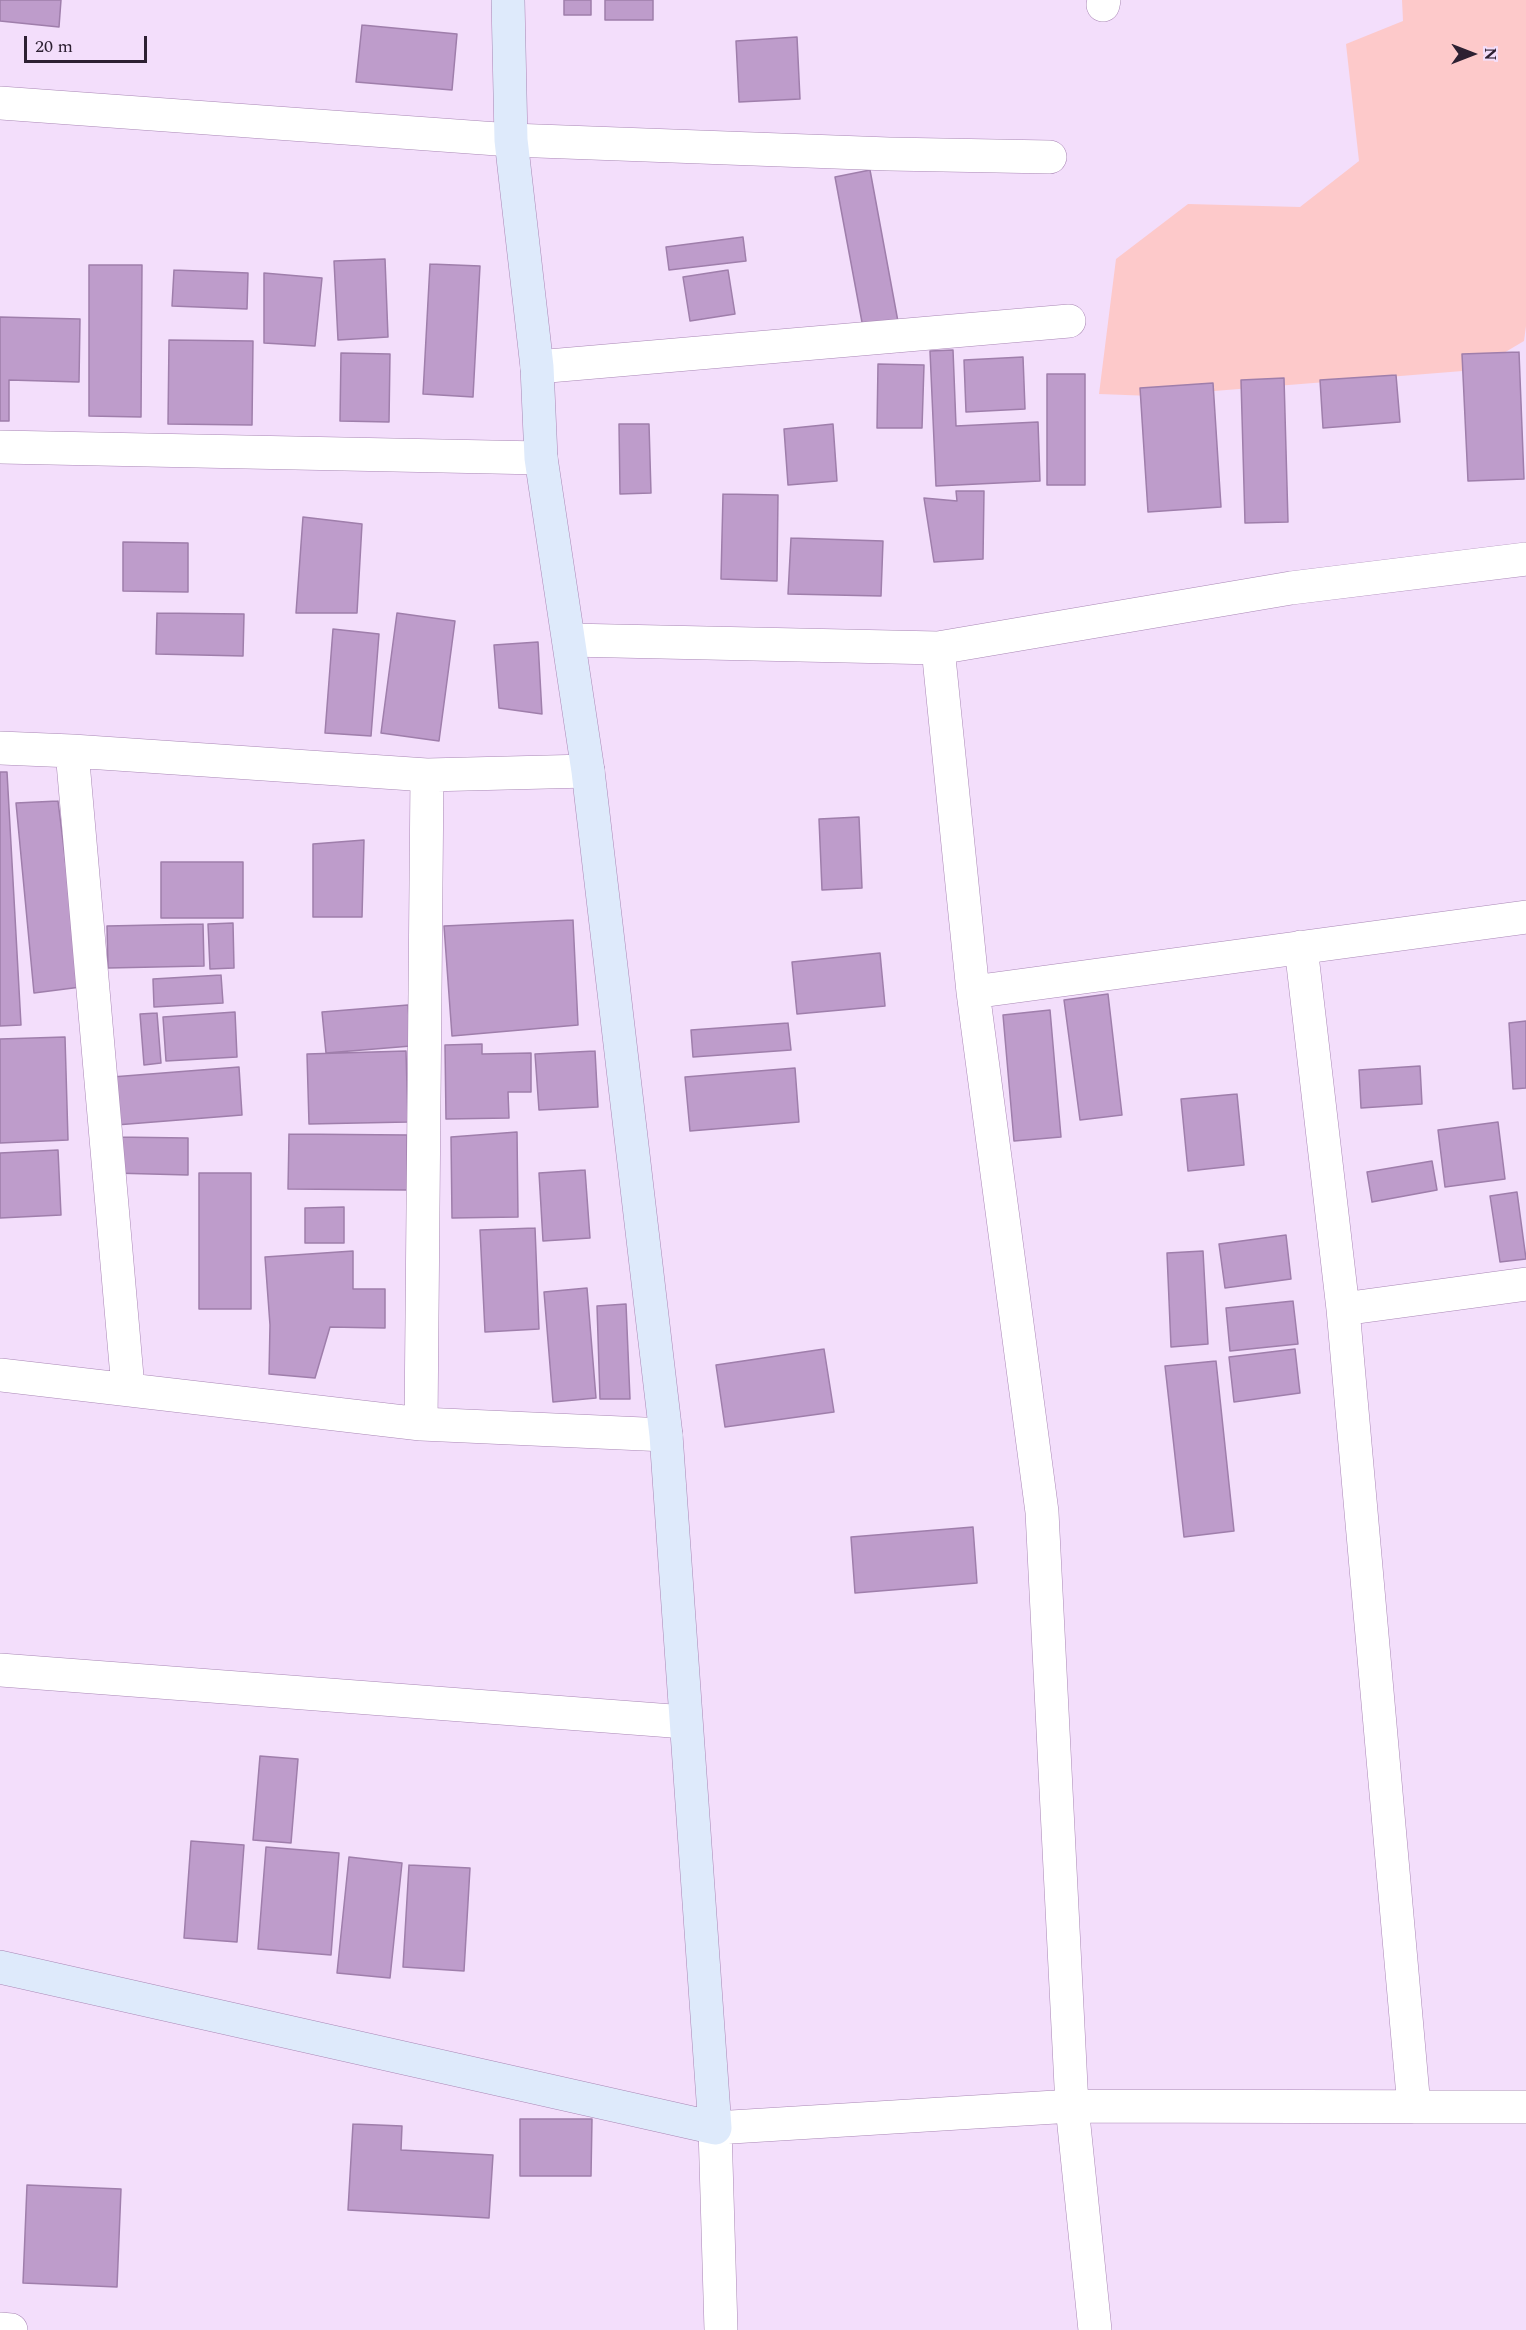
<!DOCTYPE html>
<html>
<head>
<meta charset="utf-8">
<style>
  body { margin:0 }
  #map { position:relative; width:1526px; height:2330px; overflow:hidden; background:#f3defb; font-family:Spectral,serif }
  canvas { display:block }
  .north { position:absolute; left:1442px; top:24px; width:60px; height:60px; -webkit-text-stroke:4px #f3defb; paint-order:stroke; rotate:90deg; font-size:16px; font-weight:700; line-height:24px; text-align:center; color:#2d2032 }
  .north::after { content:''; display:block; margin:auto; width:21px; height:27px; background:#2d2032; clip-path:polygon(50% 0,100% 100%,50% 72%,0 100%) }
  .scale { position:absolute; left:24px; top:36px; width:123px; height:27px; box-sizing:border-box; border:3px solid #2d2032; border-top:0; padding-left:8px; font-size:18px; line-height:21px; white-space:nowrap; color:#2d2032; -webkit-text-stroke:4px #f3defb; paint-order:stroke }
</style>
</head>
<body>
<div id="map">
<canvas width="1526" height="2330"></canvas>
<div class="north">N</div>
<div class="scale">20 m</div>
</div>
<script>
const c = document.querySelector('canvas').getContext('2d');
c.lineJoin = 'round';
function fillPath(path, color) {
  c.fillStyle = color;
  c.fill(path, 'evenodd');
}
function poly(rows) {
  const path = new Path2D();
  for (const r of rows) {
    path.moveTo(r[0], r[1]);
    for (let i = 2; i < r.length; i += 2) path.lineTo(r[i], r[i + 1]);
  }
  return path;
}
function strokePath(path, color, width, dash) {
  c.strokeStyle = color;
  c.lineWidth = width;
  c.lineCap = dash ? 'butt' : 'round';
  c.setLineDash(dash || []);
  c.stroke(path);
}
fillPath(poly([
  [1402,0,1526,0,1526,326,1524,341,1475,370,1152,396,1099,394,1116,259,1188,204,1300,207,1359,161,1346,44,1403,21]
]), '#fdc9ca');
const building = poly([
  [0,0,61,0,59,27,0,21,0,0],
  [564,0,591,0,591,15,564,15,564,0],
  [605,0,653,0,653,20,605,20,605,0],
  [362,25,457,34,452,90,356,82,362,25],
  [797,37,800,99,739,102,736,41,797,37],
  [870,170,899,327,864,333,835,177,870,170],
  [743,237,746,261,669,270,666,247,743,237],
  [385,259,388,337,338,340,334,261,385,259],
  [430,264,480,266,473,397,423,394,430,264],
  [89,265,142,265,141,417,89,416,89,265],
  [174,270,248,273,247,309,172,306,174,270],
  [728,270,735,314,690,321,683,277,728,270],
  [264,273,322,278,315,346,264,343,264,273],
  [0,317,80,319,79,382,9,380,9,421,0,421,0,317],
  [169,340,253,341,252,425,168,424,169,340],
  [953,350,956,426,1038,422,1040,481,936,486,930,351,953,350],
  [1519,352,1524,479,1468,481,1462,354,1519,352],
  [341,353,390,354,389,422,340,421,341,353],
  [1023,357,1025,409,966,412,964,360,1023,357],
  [878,364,924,365,922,428,877,428,878,364],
  [1047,374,1085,374,1085,485,1047,485,1047,374],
  [1396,375,1400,422,1323,428,1320,380,1396,375],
  [1284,378,1288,522,1245,523,1241,380,1284,378],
  [1213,383,1221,507,1148,512,1140,388,1213,383],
  [619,424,649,424,651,493,620,494,619,424],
  [833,424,837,481,788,485,784,429,833,424],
  [956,491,984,491,983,559,934,562,924,498,957,501,956,491],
  [723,494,778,495,777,581,721,579,723,494],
  [303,517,362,524,357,613,296,613,303,517],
  [791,538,883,541,881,596,788,594,791,538],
  [123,542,188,543,188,592,123,591,123,542],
  [157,613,244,614,243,656,156,654,157,613],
  [397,613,455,621,439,741,381,733,397,613],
  [333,629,379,634,371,736,325,733,333,629],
  [538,642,542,714,499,708,494,645,538,642],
  [0,772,7,772,21,1025,0,1026,0,772],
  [58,801,81,987,34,993,16,803,58,801],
  [859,817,862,888,822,890,819,819,859,817],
  [364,840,362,917,313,917,313,844,364,840],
  [161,862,243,862,243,918,161,918,161,862],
  [573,920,578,1025,452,1036,444,926,573,920],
  [233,923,234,968,210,969,208,924,233,923],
  [203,924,204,966,108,968,107,926,203,924],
  [880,953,885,1006,797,1014,792,962,880,953],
  [221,975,223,1003,154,1007,153,979,221,975],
  [1108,994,1122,1115,1080,1120,1064,1000,1108,994],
  [408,1005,411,1046,326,1053,322,1012,408,1005],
  [1050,1010,1061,1137,1014,1141,1003,1015,1050,1010],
  [235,1012,237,1057,166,1061,163,1017,235,1012],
  [157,1013,161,1063,144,1065,140,1014,157,1013],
  [1526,1021,1526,1088,1513,1089,1509,1023,1526,1021],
  [788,1023,791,1050,693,1057,691,1030,788,1023],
  [65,1037,68,1140,0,1143,0,1039,65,1037],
  [482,1044,482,1054,531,1053,531,1092,508,1092,509,1118,446,1119,445,1045,482,1044],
  [406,1051,408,1122,309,1124,307,1054,406,1051],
  [595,1051,598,1107,539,1110,535,1054,595,1051],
  [1420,1066,1422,1104,1361,1108,1359,1070,1420,1066],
  [239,1067,242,1115,116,1125,112,1077,239,1067],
  [795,1068,799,1122,690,1131,685,1077,795,1068],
  [1237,1094,1244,1165,1188,1171,1181,1099,1237,1094],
  [1498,1122,1505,1179,1445,1187,1438,1130,1498,1122],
  [517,1132,518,1217,452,1218,451,1137,517,1132],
  [289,1134,407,1135,407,1190,288,1189,289,1134],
  [114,1137,188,1138,188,1175,113,1173,114,1137],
  [58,1150,61,1215,0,1218,0,1153,58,1150],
  [1432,1161,1437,1190,1372,1202,1367,1172,1432,1161],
  [585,1170,590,1238,543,1241,539,1173,585,1170],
  [199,1173,251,1173,251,1309,199,1309,199,1173],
  [1517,1192,1526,1259,1500,1262,1490,1196,1517,1192],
  [344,1207,344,1243,305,1243,305,1208,344,1207],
  [535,1228,539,1329,485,1332,480,1230,535,1228],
  [1286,1235,1291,1279,1225,1288,1219,1244,1286,1235],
  [353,1251,353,1289,385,1289,385,1328,330,1327,315,1378,269,1374,270,1325,265,1257,353,1251],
  [1203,1251,1208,1344,1171,1347,1167,1253,1203,1251],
  [587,1288,596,1398,553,1402,544,1292,587,1288],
  [1293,1301,1298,1344,1230,1351,1226,1308,1293,1301],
  [626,1304,630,1399,600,1399,597,1306,626,1304],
  [824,1349,834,1412,725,1427,716,1365,824,1349],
  [1295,1349,1300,1393,1234,1402,1229,1357,1295,1349],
  [1216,1361,1234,1531,1184,1537,1165,1366,1216,1361],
  [973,1527,977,1583,855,1593,851,1537,973,1527],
  [260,1756,298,1759,291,1843,253,1840,260,1756],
  [191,1841,244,1845,237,1942,184,1938,191,1841],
  [266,1847,339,1853,331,1955,258,1949,266,1847],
  [349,1857,402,1863,390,1978,337,1973,349,1857],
  [409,1865,470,1868,464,1971,403,1967,409,1865],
  [520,2119,592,2119,591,2176,520,2176,520,2119],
  [353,2124,402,2126,401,2150,493,2155,489,2218,348,2210,353,2124],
  [27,2185,121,2189,117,2287,23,2283,27,2185]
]);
fillPath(building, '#be9ccb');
strokePath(building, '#9f7eab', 1.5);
const street = poly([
  [1103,5,1104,0],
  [0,103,511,140,889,154,1050,157],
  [537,367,1069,321],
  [0,447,541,458],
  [569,640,938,648,1291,588,1526,559],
  [938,648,973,992,1042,1512,1072,2106,1095,2330],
  [0,748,72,751,427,775,588,771],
  [72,751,128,1388],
  [1301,947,1343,1309,1414,2107],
  [973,992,1526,917],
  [1343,1309,1526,1284],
  [0,1375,421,1424,666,1435],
  [421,1424,427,775],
  [0,1670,685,1722],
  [0,2329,11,2330],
  [721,2330,715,2128,1072,2106,1526,2107]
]);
const secondary = poly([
  [0,1967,715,2128,666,1435,588,771,541,458,537,367,511,140,508,0]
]);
strokePath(street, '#a987b5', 34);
strokePath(secondary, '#a987b5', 34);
strokePath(street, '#fff', 33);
strokePath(secondary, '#deeafb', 33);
</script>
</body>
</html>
